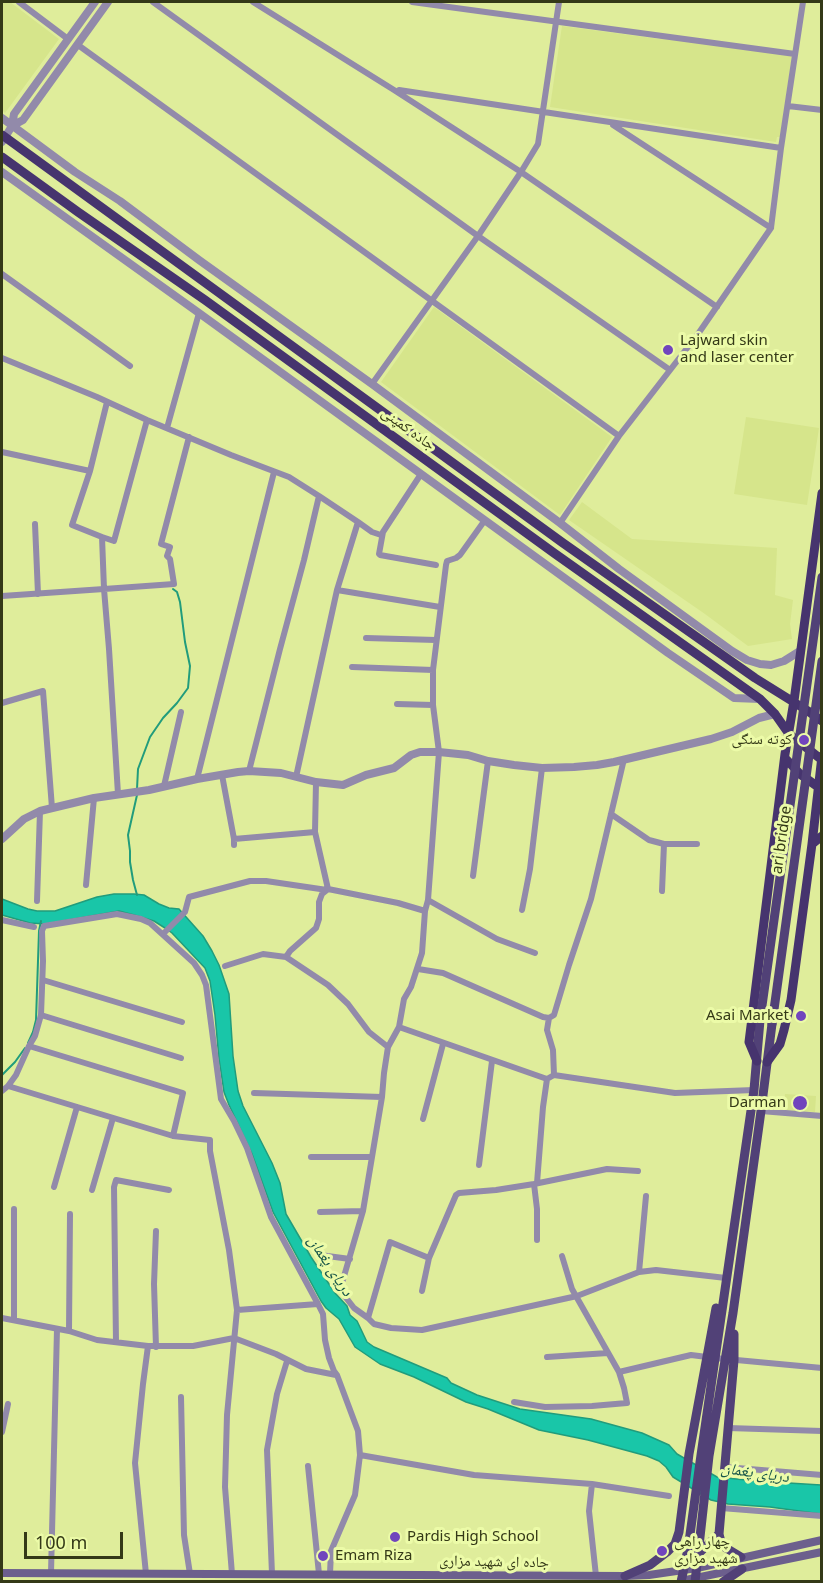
<!DOCTYPE html>
<html>
<head>
<meta charset="utf-8">
<style>
  body { margin:0 }
  #map { position:relative; width:823px; height:1583px; overflow:hidden; background:#dfed9b; font-family:"Noto Sans",sans-serif }
  canvas { display:block }
  .frame { position:absolute; inset:0; border:3px solid #343917; pointer-events:none }
  .scale { position:absolute; left:24px; top:1532px; width:99px; height:27px; box-sizing:border-box; border:3px solid #343917; border-top:0; padding-left:8px; font-size:18px; line-height:21px; white-space:nowrap; color:#343917; -webkit-text-stroke:4px #ecfba8; paint-order:stroke }
</style>
</head>
<body>
<div id="map">
<canvas width="823" height="1583"></canvas>
<div class="frame"></div>
<div class="scale">100 m</div>
</div>
<script>
const c = document.querySelector('canvas').getContext('2d');
c.lineJoin = 'round';
function fillPath(path, color) {
  c.fillStyle = color;
  c.fill(path, 'evenodd');
}
function poly(rows) {
  const path = new Path2D();
  for (const r of rows) {
    path.moveTo(r[0], r[1]);
    for (let i = 2; i < r.length; i += 2) path.lineTo(r[i], r[i + 1]);
  }
  return path;
}
function strokePath(path, color, width, dash) {
  c.strokeStyle = color;
  c.lineWidth = width;
  c.lineCap = dash ? 'butt' : 'round';
  c.setLineDash(dash || []);
  c.stroke(path);
}
function write(font, color, halo, rows, align = 'center') {
  c.font = font + ' "Noto Sans","Noto Naskh Arabic",sans-serif';
  c.lineWidth = 6;
  c.setLineDash([]);
  c.textBaseline = 'middle';
  c.strokeStyle = halo;
  c.fillStyle = color;
  for (const [text, x, y, turn = 0] of rows) {
    c.save();
    c.translate(x, y);
    c.rotate((+turn || 0) * Math.PI / 180);
    c.textAlign = isNaN(turn) ? turn : align;
    if (halo) c.strokeText(text, 0, 0);
    c.fillText(text, 0, 0);
    c.restore();
  }
}
fillPath(poly([
  [2,2,10,2,59,39,5,113,2,110],
  [562,26,660,39,661,37,792,56,780,137,777,137,776,142,550,107],
  [434,307,612,437,560,515,381,382],
  [746,417,819,428,807,505,734,494],
  [582,502,632,539,777,548,775,595,793,600,790,624,792,639,748,646,705,614,569,520],
  [785,1094,816,1096,815,1112,784,1110]
]), '#d6e58b');
const water = poly([
  [114,894,134,894,144,895,159,904,169,908,179,909,203,936,212,951,219,965,229,994,233,1056,238,1091,243,1106,272,1163,280,1183,286,1214,311,1257,335,1293,347,1306,350,1315,357,1321,367,1342,374,1347,447,1378,451,1383,477,1395,520,1409,591,1419,642,1433,669,1445,677,1454,717,1477,756,1481,821,1485,821,1514,770,1507,728,1504,711,1500,673,1477,666,1467,659,1461,647,1456,588,1440,539,1430,488,1409,466,1402,414,1377,380,1364,355,1347,339,1319,326,1308,321,1301,273,1212,252,1154,229,1105,224,1092,219,1059,215,1015,210,981,205,968,172,933,165,928,154,921,134,915,119,911,46,924,30,923,2,915,2,899,28,909,37,911,55,911,97,897,114,894]
]);
fillPath(water, '#19c6a8');
strokePath(water, '#219c7c', 1.5);
strokePath(poly([
  [137,789,138,769,150,737,163,718,177,703,188,688,190,666,185,642,180,602,177,592,173,589],
  [137,795,128,835,130,851,130,862,133,880,137,895],
  [28,1043,33,1032,36,1020,39,931,41,921],
  [2,1075,15,1062,25,1048]
]), '#219c7c', 2);
strokePath(poly([
  [19,2,68,39],
  [153,2,478,236,670,370],
  [253,2,394,90,521,172,717,307],
  [412,2,795,54],
  [78,45,619,436],
  [399,90,781,148],
  [788,106,822,110],
  [613,125,771,228],
  [2,274,130,366],
  [2,358,97,397,147,420,231,455,289,477,319,496,304,560,280,649,249,771],
  [372,384,478,236,521,172,538,144,559,2],
  [147,420,114,541,102,537,104,589,174,584,170,559,167,556,170,547,161,544,189,437],
  [167,428,199,313],
  [2,452,90,471,107,402],
  [90,471,72,525,102,537],
  [421,474,383,532,379,554,380,555,436,565],
  [358,522,372,532,381,535],
  [560,523,619,436,698,334,771,228,781,148,803,2],
  [35,524,38,594],
  [337,590,440,607],
  [2,596,104,589,109,649,118,794],
  [366,638,436,640],
  [352,667,433,670],
  [2,703,43,691,52,808],
  [397,704,433,705],
  [222,775,234,839,234,845],
  [296,777,337,590,358,522,319,496],
  [197,779,274,472],
  [316,782,315,832,328,889,398,903,425,911],
  [164,786,181,712],
  [611,814,649,840,664,844,697,844],
  [234,839,315,832],
  [473,876,488,761],
  [86,885,94,798],
  [662,891,664,844],
  [428,900,497,939,535,953],
  [37,901,40,811],
  [522,910,530,869,542,768],
  [2,920,34,927],
  [163,934,185,912,189,897,250,881,266,881,327,890,328,889],
  [286,957,290,951,316,928,319,919,319,902,322,894,327,890],
  [225,966,263,954,286,957,328,985,348,1004,369,1032,388,1047],
  [418,969,443,973,543,1017,549,1018],
  [43,980,182,1022],
  [41,1015,181,1058],
  [399,1027,404,999,411,987,422,953,425,911,428,900,439,752,433,705,433,670,446,565,447,561,456,558,460,555,485,520],
  [29,1046,183,1093,173,1136],
  [554,1075,553,1050,547,1030,549,1018,554,1015,569,965,591,899,624,759],
  [8,1086,173,1136,210,1140,210,1151,229,1250,237,1310,227,1415,225,1487,232,1574],
  [2,1091,8,1086,16,1075,29,1046,35,1036,41,1015,43,961,42,931,44,926,117,914,141,919,150,923,194,963,202,975,206,985,221,1099,234,1121,247,1148,271,1217,318,1304],
  [254,1093,382,1097],
  [761,1111,822,1116],
  [423,1119,443,1044],
  [311,1157,371,1157],
  [479,1165,492,1061],
  [537,1183,543,1107,547,1079],
  [534,1184,537,1209,537,1240],
  [54,1187,77,1107],
  [92,1190,113,1118],
  [14,1209,14,1319],
  [320,1212,363,1211],
  [156,1231,154,1284,156,1347],
  [320,1255,350,1259],
  [429,1258,390,1242,368,1318,374,1324,391,1328,422,1330,577,1296,639,1272,656,1270,726,1278],
  [639,1272,646,1196],
  [422,1291,429,1258,456,1195,459,1193,496,1190,534,1184,607,1169,638,1171],
  [237,1310,318,1304,323,1314,325,1340,329,1358,334,1371,337,1375,358,1431,360,1455,355,1495,331,1551,330,1574],
  [2,1318,69,1331,97,1340,148,1346,193,1346,234,1338,276,1354,306,1369,336,1375],
  [368,1318,354,1308,340,1290,363,1211,382,1097,384,1073,388,1047,399,1027,547,1079,554,1075,675,1093,754,1090],
  [69,1331,70,1214],
  [116,1342,114,1187,116,1180,169,1190],
  [547,1357,608,1353],
  [715,1358,822,1368],
  [619,1372,691,1355,707,1357],
  [181,1397,184,1535,190,1574],
  [514,1402,545,1407,592,1406,627,1403,624,1388,619,1372,572,1289,562,1256],
  [728,1428,822,1431],
  [2,1432,8,1404],
  [360,1455,474,1475,592,1484,669,1496],
  [308,1466,319,1574],
  [725,1467,822,1475],
  [592,1484,589,1511,596,1576],
  [721,1508,822,1516],
  [51,1573,57,1329],
  [146,1574,135,1463,143,1384,148,1346],
  [272,1574,267,1450,277,1394,287,1361]
]), '#928aaa', 6);
strokePath(poly([
  [2,118,75,172,120,201,199,260,372,384,560,523,619,569,732,651,747,660,760,664,771,665,784,661,800,651],
  [12,126,14,114,95,2],
  [2,142,12,126,23,120,108,2],
  [2,172,199,313,668,653,734,698,760,699],
  [2,839,24,819,40,811,94,798,149,790,197,779,238,772,249,771,281,773,316,782,343,785,366,775,394,768,411,755,420,752,439,752,468,755,488,761,514,765,542,768,574,767,597,765,614,762,711,739,732,732,759,718,775,714]
]), '#928aaa', 8);
strokePath(poly([
  [2,1573,625,1576,649,1575,697,1568,822,1540],
  [681,1581,822,1552]
]), '#6c5f8d', 8);
strokePath(poly([
  [734,1334,734,1360,719,1534,721,1542,726,1548,741,1557],
  [699,1553,719,1534],
  [625,1576,650,1565,667,1552,675,1544,679,1532,689,1454,716,1308],
  [681,1582,688,1549,701,1455,754,1090,760,1020],
  [695,1582,709,1456,733,1313,761,1111,772,1024],
  [723,1582,742,1569]
]), '#514177', 9);
strokePath(poly([
  [2,135,563,543,755,678,808,711,822,721],
  [2,157,78,212,205,300,554,553,760,699,775,714,789,734,822,760],
  [785,758,800,774,821,789],
  [812,844,822,756],
  [757,1061,749,1042,785,754,794,701,822,493],
  [767,1062,780,1044,784,1030,791,1000,812,844,822,836]
]), '#46346e', 9);
strokePath(poly([
  [760,1020,822,577],
  [772,1024,822,661]
]), '#514177', 9);
for (const [x, y, r, color] of [
  [668,350,6,"#7145bd"],
  [804,740,6,"#7145bd"],
  [801,1016,6,"#7145bd"],
  [800,1103,8,"#7145bd"],
  [395,1537,6,"#7145bd"],
  [662,1551,6,"#7145bd"],
  [323,1556,6,"#7145bd"]
]) {
  const dot = new Path2D();
  dot.arc(x, y, r, 0, 2 * Math.PI);
  c.fillStyle = color;
  c.fill(dot);
  strokePath(dot, '#ecfba8', 2);
}
write('15px', '#343917', '#ecfba8', [
  ["Lajward skin",680,341],
  ["and laser center",680,358],
  ["کوته سنگی",792,740,"right"],
  ["Asai Market",789,1016,"right"],
  ["Darman",786,1103,"right"],
  ["Pardis High School",407,1537],
  ["چهار راهی",674,1542],
  ["شهید مزاری",674,1559],
  ["Emam Riza",335,1556]
], 'left');
write('15px', '#343917', '#ecfba8', [
  ["جاده کمپنی",408,429,36],
  ["ari bridge",782,840,-82],
  ["جاده ای شهید مزاری",494,1562,1]
]);
write('italic 16px', '#165448', '#ecfba8', [
  ["دریای پغمان",330,1266,57],
  ["دریای پغمان",755,1473,8]
]);
</script>
</body>
</html>
